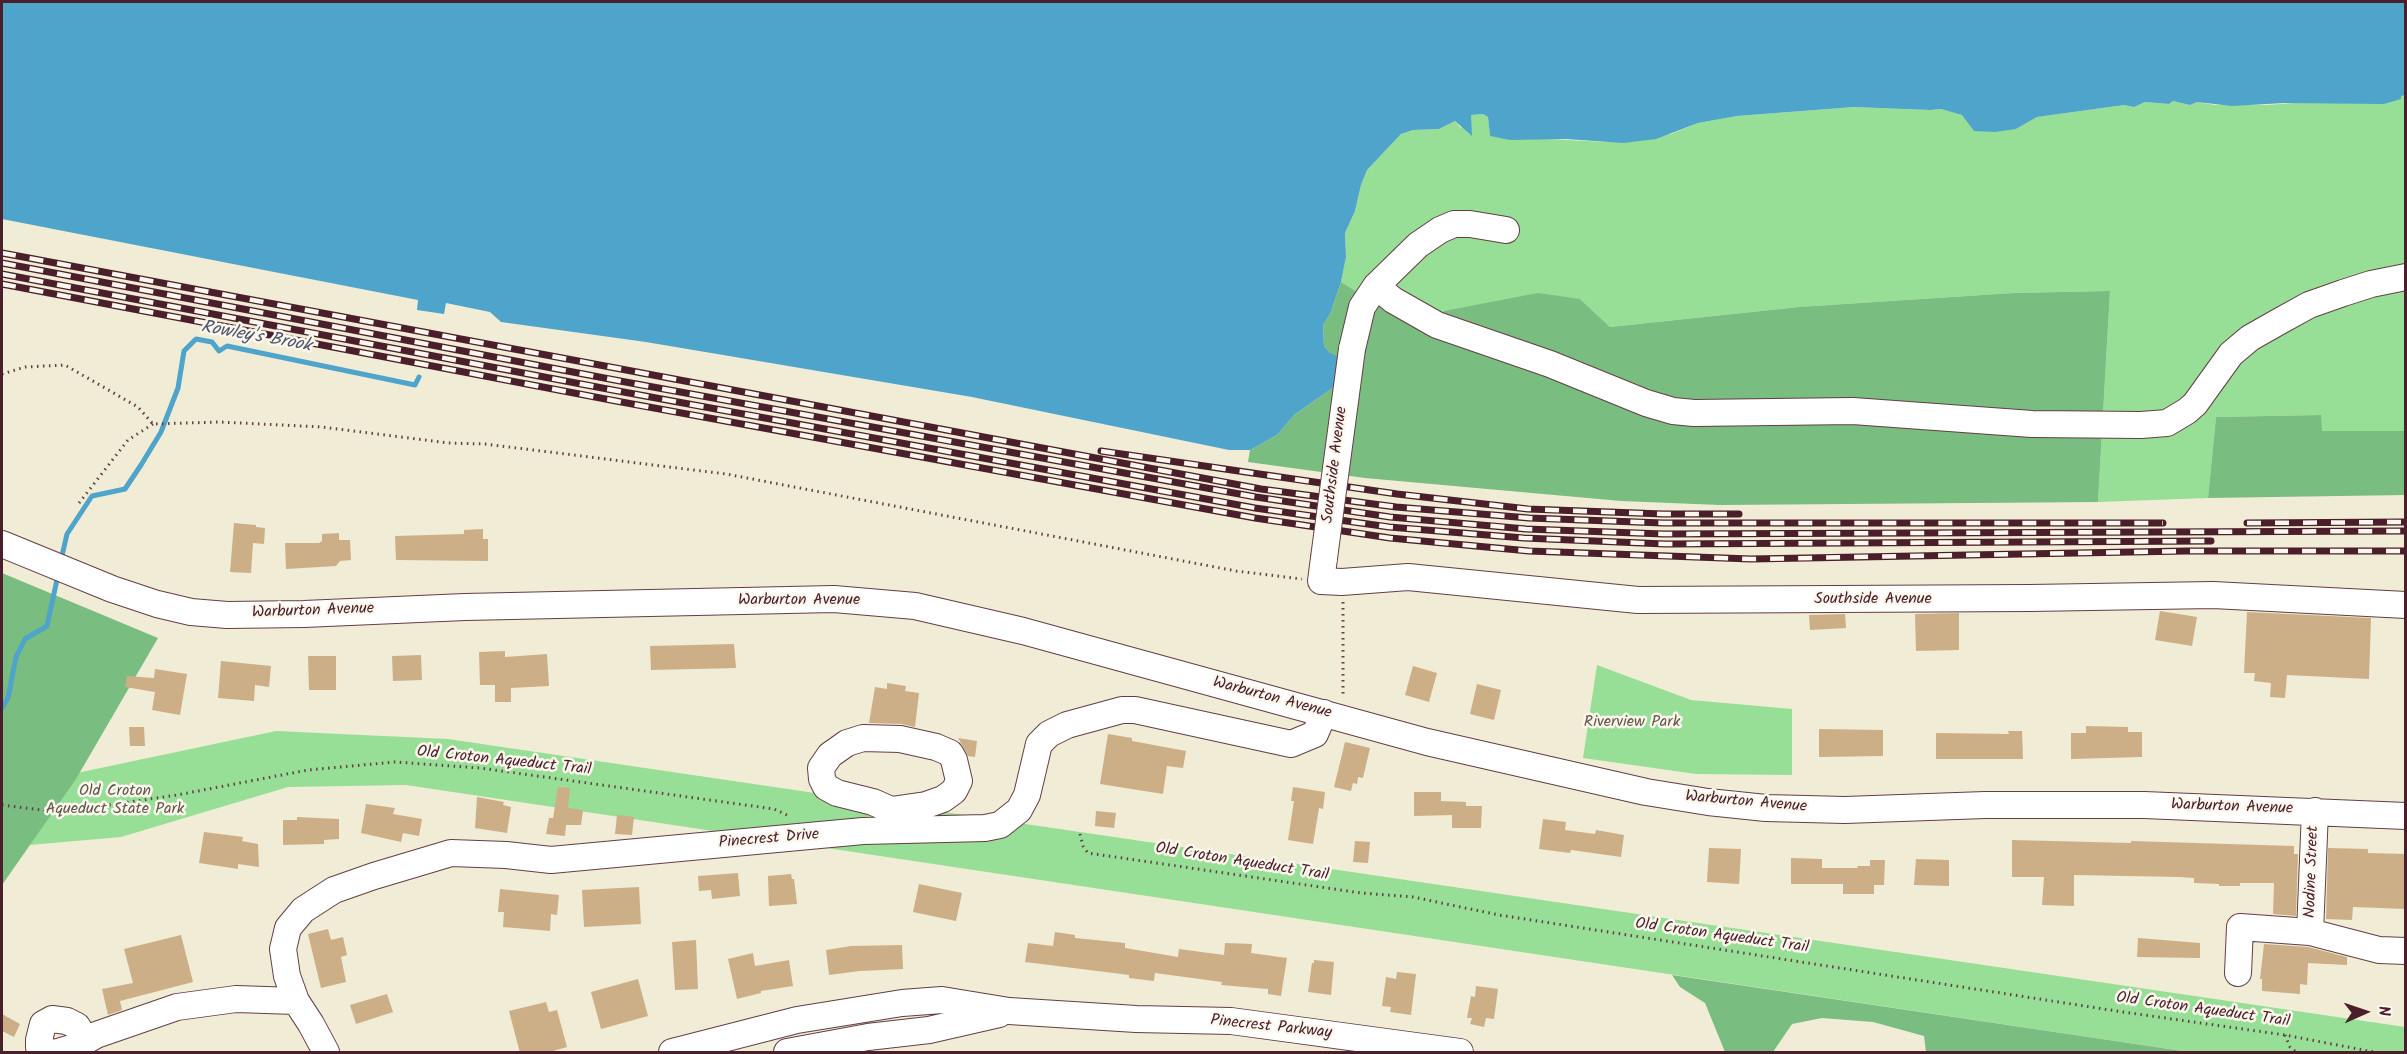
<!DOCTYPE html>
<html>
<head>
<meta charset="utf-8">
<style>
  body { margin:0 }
  #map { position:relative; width:2407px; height:1054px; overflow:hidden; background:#f1ecd5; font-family:Kalam,sans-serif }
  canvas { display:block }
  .frame { position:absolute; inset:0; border:3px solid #4a1f2b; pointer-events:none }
  .north { position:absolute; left:2335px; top:982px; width:60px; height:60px; -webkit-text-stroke:4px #fbf7ec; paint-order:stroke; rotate:87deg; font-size:16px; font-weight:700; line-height:24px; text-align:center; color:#4a1f2b }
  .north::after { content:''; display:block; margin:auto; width:21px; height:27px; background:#4a1f2b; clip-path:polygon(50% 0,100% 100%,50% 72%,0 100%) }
</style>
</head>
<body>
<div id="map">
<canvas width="2407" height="1054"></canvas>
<div class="frame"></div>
<div class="north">N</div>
</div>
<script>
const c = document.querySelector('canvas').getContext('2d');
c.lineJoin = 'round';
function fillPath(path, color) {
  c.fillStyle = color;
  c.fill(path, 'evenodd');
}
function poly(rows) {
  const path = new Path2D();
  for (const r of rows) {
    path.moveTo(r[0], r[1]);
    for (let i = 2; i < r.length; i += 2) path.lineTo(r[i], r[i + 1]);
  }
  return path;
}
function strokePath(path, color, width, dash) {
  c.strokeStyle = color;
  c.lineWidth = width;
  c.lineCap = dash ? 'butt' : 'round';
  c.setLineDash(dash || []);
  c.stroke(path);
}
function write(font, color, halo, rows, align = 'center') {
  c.font = font + ' Kalam,sans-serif';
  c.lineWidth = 5;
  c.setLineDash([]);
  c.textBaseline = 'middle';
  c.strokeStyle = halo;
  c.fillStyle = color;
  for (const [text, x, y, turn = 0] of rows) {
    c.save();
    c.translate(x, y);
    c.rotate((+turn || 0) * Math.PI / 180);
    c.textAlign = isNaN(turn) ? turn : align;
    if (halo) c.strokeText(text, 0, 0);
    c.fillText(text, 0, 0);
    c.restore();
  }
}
fillPath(poly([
  [2405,95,2405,431,2321,431,2320,415,2216,417,2208,498,2098,502,2110,291,2013,293,1799,307,1610,327,1580,299,1444,311,1421,331,1341,282,1346,257,1345,233,1355,211,1361,185,1367,170,1401,134,1413,130,1439,129,1455,121,1461,128,1471,115,1483,114,1488,117,1490,136,1605,142,1671,134,1698,123,1737,116,1854,107,1930,110,1941,109,1962,115,1971,125,2016,129,2037,117,2124,105,2134,107,2145,102,2169,104,2173,101,2190,105,2197,102,2215,105,2266,105],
  [1597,665,1691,700,1792,709,1792,775,1696,774,1583,758],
  [276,731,448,739,2405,1027,2405,1052,2189,1052,406,785,288,787,121,837,18,846,2,757,15,786]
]), '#97de97');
fillPath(poly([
  [1341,282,1421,331,1444,311,1538,293,1580,299,1610,327,1799,307,2013,293,2110,291,2098,502,1720,505,1621,501,1365,478,1248,462,1250,450,1277,435,1294,415,1334,387,1330,353,1324,346,1323,325,1330,314],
  [2321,415,2322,431,2405,431,2405,495,2208,498,2216,417],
  [2,573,158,638,76,779,2,885],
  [1672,975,2189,1052,1926,1052,1924,1036,1873,1022,1822,1018,1792,1024,1773,1052,1725,1052,1705,1003,1680,987]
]), '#79bd80');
fillPath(poly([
  [2,2,2405,2,2406,95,2401,96,2401,99,2384,104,2284,103,2232,106,2197,102,2190,105,2173,101,2169,104,2145,102,2134,107,2124,105,2037,117,2016,129,1995,132,1974,131,1962,115,1941,109,1930,110,1854,107,1737,116,1698,123,1656,139,1623,143,1566,139,1510,140,1490,136,1488,117,1483,114,1471,115,1472,136,1455,121,1439,129,1413,130,1401,134,1367,170,1361,185,1355,211,1345,233,1346,257,1341,282,1330,314,1323,325,1324,346,1330,353,1338,357,1334,387,1294,415,1277,435,1250,450,1229,450,972,397,646,342,501,322,490,312,446,303,444,314,417,310,418,300,2,219]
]), '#4ea4ca');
strokePath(poly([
  [61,560,67,534,92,496,125,489,141,465,161,432,178,388,184,351,196,339,212,342,219,351,227,346,415,385,419,377],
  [2,708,8,698,16,657,25,639,47,626,58,575]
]), '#4ea4ca', 5);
fillPath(poly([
  [234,523,256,525,256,527,265,528,264,544,253,543,251,573,230,572],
  [483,529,483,539,488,539,488,561,396,560,395,536,464,534,464,530],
  [339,533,339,540,350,540,351,560,340,561,336,566,286,569,285,543,319,543,322,541,322,534],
  [2160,611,2197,617,2192,646,2155,640],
  [2247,612,2371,618,2369,679,2287,675,2285,698,2270,697,2271,683,2254,681,2255,673,2244,673],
  [1959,613,1959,650,1916,651,1915,614],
  [1845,614,1846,628,1810,630,1809,615],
  [734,644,736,668,651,670,650,646],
  [505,651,505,657,547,654,549,686,511,688,511,702,495,702,495,685,480,685,479,652],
  [421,655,422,680,393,681,392,656],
  [308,656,336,656,336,690,309,690],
  [221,661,271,666,269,687,255,685,254,701,218,698],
  [1413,666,1437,673,1429,702,1405,695],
  [155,669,187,674,180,715,152,710,155,692,125,687,127,676,154,678],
  [887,683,906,686,905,691,919,693,915,727,901,724,869,723,875,687,887,689],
  [1477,684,1501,690,1494,720,1470,714],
  [2086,726,2128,727,2128,732,2142,732,2142,757,2071,759,2071,733,2086,733],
  [129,727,144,727,145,746,130,746],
  [1819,729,1883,730,1883,756,1819,757],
  [2008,731,2022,731,2023,759,1936,759,1936,733,2009,734],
  [1108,734,1132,738,1132,741,1186,751,1183,768,1167,766,1163,794,1100,784],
  [958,738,977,741,975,757,968,756],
  [1345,742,1370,748,1363,778,1358,777,1357,784,1353,783,1351,791,1334,787],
  [558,787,570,788,568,808,583,810,581,825,566,825,565,836,546,834,549,818,553,818],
  [1293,787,1325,792,1323,809,1319,808,1313,844,1288,840,1294,801,1291,801],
  [1414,792,1441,792,1441,801,1466,802,1466,806,1482,806,1481,828,1452,828,1452,815,1414,816],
  [477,797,504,802,503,805,511,807,507,833,475,828],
  [366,804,395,808,393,814,422,819,419,836,403,833,401,842,361,833],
  [1096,811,1116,813,1114,828,1095,826],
  [617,815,634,817,632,835,615,834],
  [297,817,339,819,339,839,324,840,324,844,283,845,283,820,297,820],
  [1543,819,1566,822,1565,830,1595,834,1596,830,1624,835,1621,857,1571,850,1570,853,1539,849],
  [204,832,243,837,242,841,258,844,259,867,238,864,238,869,199,863],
  [2012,840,2131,843,2131,841,2163,842,2294,846,2294,854,2298,854,2296,916,2273,914,2274,883,2240,883,2240,886,2219,886,2219,884,2194,883,2194,878,2179,877,2074,875,2074,906,2042,905,2044,877,2012,877],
  [1355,841,1370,842,1368,863,1353,862],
  [1709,848,1741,849,1739,884,1707,882],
  [2328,848,2368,849,2368,853,2406,854,2406,909,2353,907,2352,920,2326,919],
  [1791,858,1822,859,1822,868,1858,868,1857,866,1870,866,1870,860,1885,860,1884,885,1874,885,1874,894,1843,894,1843,884,1791,884],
  [1916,859,1949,860,1949,886,1914,885],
  [738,873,740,896,712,899,711,890,699,891,698,876],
  [791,874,792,879,794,879,797,904,769,906,768,876],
  [919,884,962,893,956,921,913,912],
  [639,887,641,924,584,927,582,890],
  [500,889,559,895,557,915,551,914,550,931,503,927,504,912,498,912],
  [328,929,331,940,343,937,347,955,341,957,346,982,321,988,308,934],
  [1055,932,1075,935,1075,938,1125,943,1125,948,1178,957,1179,949,1224,955,1225,943,1252,944,1251,953,1287,958,1281,996,1268,994,1268,989,1221,985,1222,982,1155,973,1154,981,1129,978,1129,975,1025,962,1028,943,1053,946],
  [181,935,193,982,120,1001,122,1010,108,1015,102,989,133,983,124,949],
  [2138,938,2200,943,2200,958,2137,957],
  [696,940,698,989,675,990,672,942],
  [2264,944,2308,947,2347,957,2347,965,2308,963,2307,985,2300,984,2300,994,2262,991,2262,979,2260,979],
  [902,945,903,969,860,971,829,975,826,950,851,946],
  [753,953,755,966,789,960,793,986,761,991,761,993,737,999,728,959],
  [1314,960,1334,962,1331,995,1308,992,1312,963,1314,963],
  [1397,972,1416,974,1411,1015,1390,1012,1391,1007,1382,1006,1386,977,1396,979],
  [638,979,648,1016,601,1029,591,992],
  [1476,986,1498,989,1494,1019,1486,1018,1484,1027,1470,1024,1472,1018,1467,1018,1471,996,1475,997],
  [387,994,393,1012,356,1024,350,1005],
  [546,1002,549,1012,557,1010,567,1047,546,1053,520,1053,509,1011],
  [2,1014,20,1024,14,1037,2,1031]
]), '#cdaf87');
const minor = poly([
  [1376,286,1393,300,1437,325,1550,364,1646,403,1673,411,1694,413,1853,411,2032,424,2141,425,2167,423,2187,411,2195,404,2231,354,2250,338,2280,321,2309,305,2343,293,2371,284,2406,277],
  [1352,349,1362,307,1376,286,1418,245,1440,230,1454,224,1470,224,1506,230],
  [2,544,112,589,157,604,191,612,227,615,304,614,465,607,834,599,915,606,1023,631,1427,742,1646,792,1708,802,1766,808,1845,810,1985,805,2144,805,2406,816],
  [1324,558,1321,581,1342,582,1408,577,1638,600,2030,598,2213,595,2406,605],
  [889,830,891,810,873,802,837,793,826,787,822,779,821,768,830,755,847,743,863,738,900,739,936,747,950,753,954,760,959,781,954,791,943,799,926,805,891,810],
  [2310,932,2315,811],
  [2238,973,2240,927,2310,932,2379,950,2406,951],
  [50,1052,39,1047,39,1040,43,1024,52,1019,67,1021,77,1026,86,1041],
  [58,1052,75,1047,96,1035,177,1007,236,999,296,1001],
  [326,1052,311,1024,296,1001,287,976,283,949,288,928,303,910,334,890,374,876,451,853,506,855,551,860,863,831,985,828,1000,825,1019,810,1027,795,1039,744,1049,734,1067,725,1122,710,1135,710,1291,744,1315,734,1324,713],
  [672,1052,797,1020,902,1003,942,1000,1009,1011,1136,1019,1231,1021,1460,1052],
  [787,1052,868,1037,929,1030,999,1014]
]);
strokePath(minor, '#633e44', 28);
strokePath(poly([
  [2,374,25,367,65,365,138,407,153,424,220,422,322,427,448,443,485,444,726,474,1236,571,1302,579],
  [79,503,128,440,153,424],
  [1343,602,1343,694],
  [2,805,42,810,68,811,177,795,308,770,395,762,480,768,774,809,789,816],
  [1080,834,1083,846,1088,853,1361,893,1413,897,1499,915,2123,1012,2285,1035,2374,1052],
  [2285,1035,2290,1047,2296,1052]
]), '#633e44', 3, [1.5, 4.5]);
strokePath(minor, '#fff', 26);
const rail = poly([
  [2,253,1261,489,1396,507,1529,518,1663,523,2163,523],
  [2,263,620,381,1256,497,1390,517,1526,529,1664,534,2406,531],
  [2,274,618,391,1255,508,1389,527,1524,538,1665,544,2211,541],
  [2,284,616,401,1255,518,1390,538,1529,551,1751,559,2186,551,2406,551],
  [1101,451,1397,494,1528,509,1663,514,1739,514],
  [2247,523,2406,522]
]);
strokePath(rail, '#4a1f2b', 7);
strokePath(rail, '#fbf7ec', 4.5, [14]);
const minorBridge = poly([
  [1324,558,1352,349]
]);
strokePath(minorBridge, '#633e44', 28, []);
strokePath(minorBridge, '#fff', 26);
write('16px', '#4a1f2b', '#fbf7ec', [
  ["Southside Avenue",1336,465,-83],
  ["Southside Avenue",1873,600],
  ["Warburton Avenue",799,601],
  ["Warburton Avenue",313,612,-2],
  ["Warburton Avenue",1272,699,15],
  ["Old Croton Aqueduct Trail",504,762,6],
  ["Warburton Avenue",1746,803,5],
  ["Warburton Avenue",2232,808,2],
  ["Pinecrest Drive",769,840,-5],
  ["Old Croton Aqueduct Trail",1242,863,9],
  ["Nodine Street",2313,872,-88],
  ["Old Croton Aqueduct Trail",1722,937,8],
  ["Old Croton Aqueduct Trail",2203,1011,8],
  ["Pinecrest Parkway",1271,1028,6]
]);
write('16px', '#61584b', '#fbf7ec', [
  ["Riverview Park",1632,723],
  ["Old Croton",115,792],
  ["Aqueduct State Park",115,810]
]);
write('italic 18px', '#4c546b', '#fbf7ec', [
  ["Rowley's Brook",256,338,10]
]);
</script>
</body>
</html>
